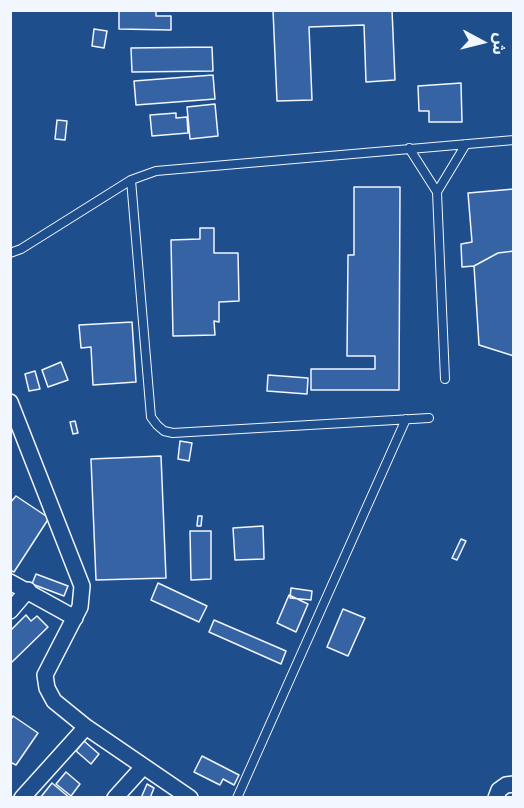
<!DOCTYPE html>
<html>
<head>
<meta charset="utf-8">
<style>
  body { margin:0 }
  #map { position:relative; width:524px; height:808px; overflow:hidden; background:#1f4e8c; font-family:"IBM Plex Sans","Noto Sans Arabic",sans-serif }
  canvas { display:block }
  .frame { position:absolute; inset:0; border:12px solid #f2f6ff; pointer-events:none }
  .north { position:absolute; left:452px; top:12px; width:60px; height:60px; -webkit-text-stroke:4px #1f4e8c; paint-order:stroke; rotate:97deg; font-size:16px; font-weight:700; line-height:24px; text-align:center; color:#f2f6ff }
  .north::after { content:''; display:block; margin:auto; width:21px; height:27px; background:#f2f6ff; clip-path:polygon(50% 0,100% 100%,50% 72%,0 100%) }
</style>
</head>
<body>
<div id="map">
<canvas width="524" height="808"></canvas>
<div class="frame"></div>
<div class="north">ش</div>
</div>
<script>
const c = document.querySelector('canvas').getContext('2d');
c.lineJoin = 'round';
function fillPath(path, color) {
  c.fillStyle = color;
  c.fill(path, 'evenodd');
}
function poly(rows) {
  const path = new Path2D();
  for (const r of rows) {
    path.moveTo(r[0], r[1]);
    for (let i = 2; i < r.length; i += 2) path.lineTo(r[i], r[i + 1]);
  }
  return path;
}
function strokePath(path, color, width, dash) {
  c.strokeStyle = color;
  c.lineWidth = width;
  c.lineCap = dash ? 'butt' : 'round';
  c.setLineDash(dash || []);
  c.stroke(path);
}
const building = poly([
  [119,10,156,10,156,16,171,16,171,30,119,29,119,10],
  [273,10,392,10,395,80,366,82,364,25,309,27,312,100,277,101,273,10],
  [94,29,107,31,104,48,92,46,94,29],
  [212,47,213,71,132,72,131,48,212,47],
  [213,75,215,99,136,105,134,81,213,75],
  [461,83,462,122,429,122,429,111,419,111,418,86,461,83],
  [215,104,218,136,190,139,187,107,215,104],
  [176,113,176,118,187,117,188,133,152,136,150,115,176,113],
  [57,120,67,121,65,140,55,139,57,120],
  [354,187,400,187,399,390,311,390,311,369,375,369,375,356,347,356,348,255,354,255,354,187],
  [514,189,514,251,498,253,474,266,462,267,461,244,472,242,468,193,514,189],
  [200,228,214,228,214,253,238,253,239,301,219,302,219,322,214,321,215,335,173,336,171,240,200,239,200,228],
  [514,251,514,356,479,345,474,266,498,253,514,251],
  [132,322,136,382,93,385,91,347,81,348,79,325,132,322],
  [61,362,68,380,48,387,42,370,61,362],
  [35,371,40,389,29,391,25,374,35,371],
  [268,375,308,378,307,394,267,391,268,375],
  [75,421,78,433,73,434,70,422,75,421],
  [180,441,192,443,189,461,178,459,180,441],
  [161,456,166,578,96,580,91,459,161,456],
  [16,496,49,518,14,572,10,570,10,503,16,496],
  [198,516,202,516,201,526,197,526,198,516],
  [263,526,264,559,235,560,233,528,263,526],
  [190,531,211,531,211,579,191,580,190,531],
  [461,539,466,541,457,560,452,558,461,539],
  [36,574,68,586,64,596,32,584,36,574],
  [158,583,207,606,199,622,151,600,158,583],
  [291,588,312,591,311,600,290,598,291,588],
  [289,595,308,604,296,632,277,623,289,595],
  [343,609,365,618,348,656,327,647,343,609],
  [26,615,31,621,37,616,48,627,12,662,10,660,10,631,26,615],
  [214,620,286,651,281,664,209,632,214,620],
  [13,716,38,733,16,765,10,762,10,721,13,716],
  [84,741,99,754,91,764,76,751,84,741],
  [202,756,239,775,234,785,223,779,220,785,194,772,202,756],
  [66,772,80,784,71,796,56,784,66,772],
  [52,783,70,798,40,798,52,783],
  [147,784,154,788,150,798,141,798,147,784]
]);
fillPath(building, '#3563a3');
strokePath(building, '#f2f6ff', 1.5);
const lane = poly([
  [409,148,437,192,445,379],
  [131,180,151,417,157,425,164,431,173,433,429,418],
  [437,192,466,144],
  [10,253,21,249,131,180,156,171,514,140],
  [237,798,406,419]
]);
const street = poly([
  [10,402,82,586,80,607,45,675,47,688,54,701,86,727,190,798],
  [10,582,75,618],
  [10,611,28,590],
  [22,798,86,727],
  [115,798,143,767],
  [496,798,499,790,506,785,514,784]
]);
strokePath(lane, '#f2f6ff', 10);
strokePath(street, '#f2f6ff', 18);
strokePath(lane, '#1f4e8c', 8);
strokePath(street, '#1f4e8c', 15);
</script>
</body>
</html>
